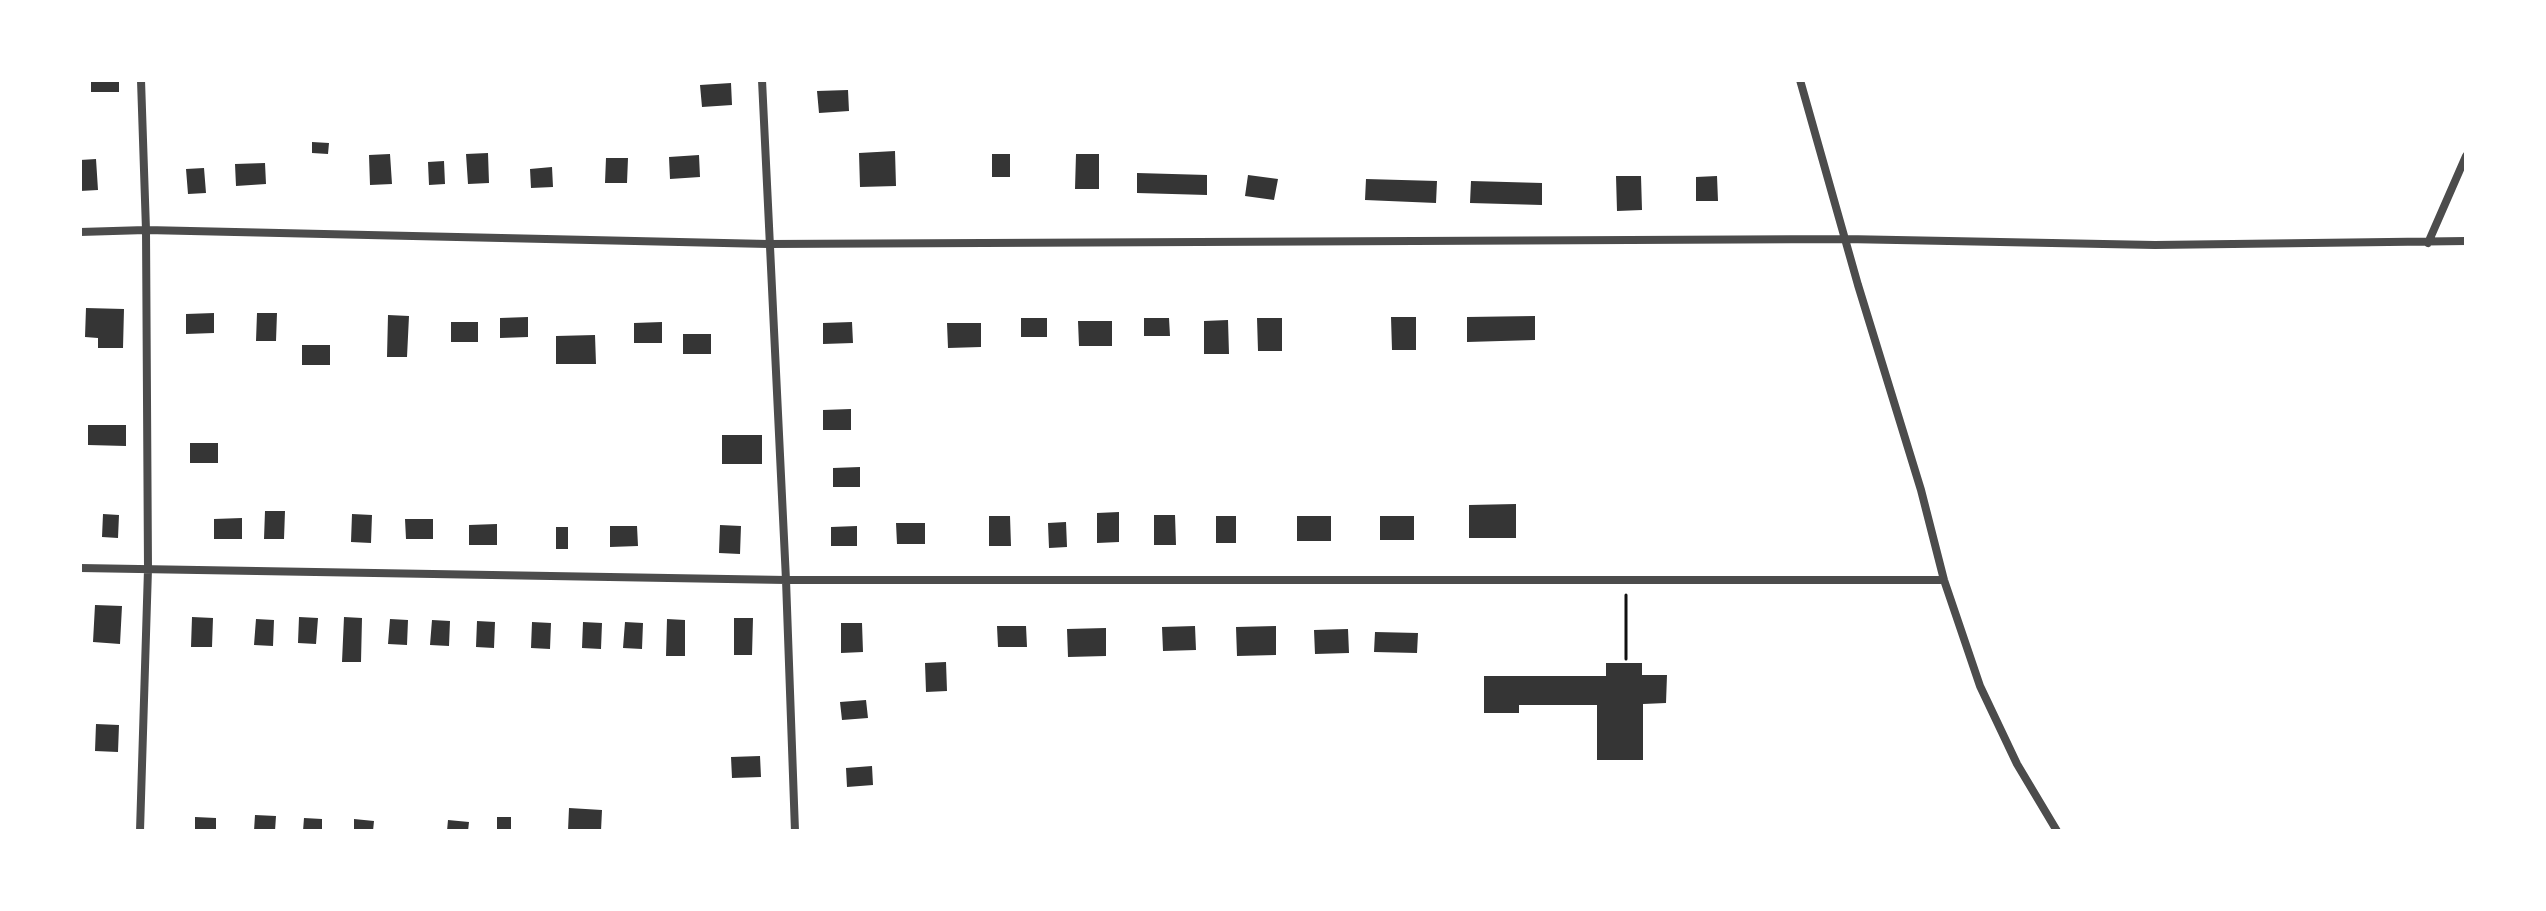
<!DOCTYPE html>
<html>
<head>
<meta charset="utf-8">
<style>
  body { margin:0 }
  #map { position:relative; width:2546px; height:911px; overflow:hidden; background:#fff; font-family:Manrope,sans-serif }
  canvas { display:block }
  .frame { position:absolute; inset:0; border:82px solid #fff; pointer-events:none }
</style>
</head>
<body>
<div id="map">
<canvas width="2546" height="911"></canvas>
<div class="frame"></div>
</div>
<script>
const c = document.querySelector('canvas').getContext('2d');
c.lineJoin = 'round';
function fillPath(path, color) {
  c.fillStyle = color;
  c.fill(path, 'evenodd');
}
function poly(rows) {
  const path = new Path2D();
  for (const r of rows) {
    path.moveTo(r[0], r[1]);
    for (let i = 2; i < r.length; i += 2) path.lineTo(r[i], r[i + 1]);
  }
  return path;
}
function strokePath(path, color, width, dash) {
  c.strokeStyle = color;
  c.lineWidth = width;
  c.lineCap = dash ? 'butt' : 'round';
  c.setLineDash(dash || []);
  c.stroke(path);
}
fillPath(poly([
  [91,80,119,80,119,92,91,92],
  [731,83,732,105,702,107,700,85],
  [848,90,849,111,819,113,817,91],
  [312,142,329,143,328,154,312,153],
  [895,151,896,186,860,187,859,153],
  [488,153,489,183,468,184,466,154],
  [390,154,392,184,370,185,369,155],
  [992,154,1010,154,1010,177,992,177],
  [1076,154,1099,154,1099,189,1075,189],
  [699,155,700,177,670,179,669,157],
  [606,158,628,158,627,183,605,183],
  [96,159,98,190,80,191,80,160],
  [444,161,445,184,429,185,428,162],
  [265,163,266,184,236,186,235,164],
  [552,167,553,187,531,188,530,169],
  [204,168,206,193,188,194,186,169],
  [1137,173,1207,175,1207,195,1137,193],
  [1248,175,1278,179,1274,200,1245,196],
  [1616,176,1641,176,1642,210,1617,211],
  [1717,176,1718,201,1696,201,1696,177],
  [1366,179,1437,181,1436,203,1365,200],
  [1471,181,1542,183,1542,205,1470,203],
  [86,308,124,309,123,348,98,348,98,338,85,337],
  [214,313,214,333,186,334,186,314],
  [257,313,277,313,276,341,256,341],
  [388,315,409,316,407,357,387,357],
  [1535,316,1535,340,1467,342,1467,317],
  [528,317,528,337,500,338,500,318],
  [1391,317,1416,317,1416,350,1392,350],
  [1021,318,1047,318,1047,337,1021,337],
  [1144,318,1169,318,1170,336,1144,336],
  [1257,318,1282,318,1282,351,1258,351],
  [1228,320,1229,354,1204,354,1204,321],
  [1078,321,1112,321,1112,346,1079,346],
  [451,322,478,322,478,342,451,342],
  [662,322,662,343,634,343,634,323],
  [852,322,853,343,823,344,823,323],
  [947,323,981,323,981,347,948,348],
  [683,334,711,334,711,354,683,354],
  [595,335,596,364,556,364,556,336],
  [302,345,330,345,330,365,302,365],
  [851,409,851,430,823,430,823,410],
  [88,425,126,425,126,446,88,445],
  [722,435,762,435,762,464,722,464],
  [190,443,218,443,218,463,190,463],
  [860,467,860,487,833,487,833,468],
  [1516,504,1516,538,1469,538,1469,505],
  [265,511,285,511,284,539,264,539],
  [1119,512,1119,542,1097,543,1097,513],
  [103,514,119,515,118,538,102,537],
  [352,514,372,515,371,543,351,542],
  [1154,515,1175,515,1176,545,1154,545],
  [989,516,1010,516,1011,546,989,546],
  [1216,516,1236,516,1236,543,1216,543],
  [1297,516,1331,516,1331,541,1297,541],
  [1380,516,1414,516,1414,540,1380,540],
  [242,518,242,539,214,539,214,519],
  [405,519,433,519,433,539,406,539],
  [1066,522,1067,547,1049,548,1048,523],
  [896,523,925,523,925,544,897,544],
  [497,524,497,545,469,545,469,525],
  [720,525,741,526,740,554,719,553],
  [610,526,637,526,638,546,610,547],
  [857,526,857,546,831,546,831,527],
  [556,527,568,527,568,549,556,549],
  [95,605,122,606,120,644,93,642],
  [192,617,213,618,212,647,191,647],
  [299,617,318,618,316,644,298,643],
  [344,617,362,618,361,662,342,662],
  [734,618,753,618,752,655,734,655],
  [256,619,274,620,273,646,254,645],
  [390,619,408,620,407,645,388,644],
  [667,619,685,620,685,656,666,656],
  [432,620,450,621,449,646,430,645],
  [477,621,495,622,494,648,476,647],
  [532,622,551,623,550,649,531,648],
  [583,622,602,623,601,649,582,648],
  [625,622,643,623,642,649,623,648],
  [841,623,862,623,863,652,841,653],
  [997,626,1026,626,1027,647,998,647],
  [1195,626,1196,650,1163,651,1162,627],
  [1276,626,1276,655,1237,656,1236,627],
  [1106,628,1106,656,1068,657,1067,629],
  [1348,629,1349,653,1315,654,1314,630],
  [1375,632,1418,633,1417,653,1374,652],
  [946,662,947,691,926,692,925,663],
  [1606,663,1642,663,1642,675,1667,675,1666,703,1643,704,1643,760,1597,760,1597,705,1519,705,1519,713,1484,713,1484,676,1606,676],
  [866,700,868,718,842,720,840,702],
  [96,724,119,725,118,752,95,751],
  [760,756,761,777,732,778,731,757],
  [872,766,873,785,847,787,846,768],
  [569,808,602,810,601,831,568,831],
  [255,815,276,816,275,831,254,831],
  [195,817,216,818,216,831,195,831],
  [497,817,511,817,511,831,497,831],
  [304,818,322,819,322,831,303,831],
  [354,819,374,821,373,831,354,831],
  [448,820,469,822,468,831,447,831]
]), '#353535');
strokePath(poly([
  [1626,659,1626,595]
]), '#111', 3);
strokePath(poly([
  [762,80,786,580,795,831],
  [1800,80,1858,285,1921,490,1944,580,1980,686,2017,764,2057,831],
  [80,232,146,230,768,244,1845,239,2155,245,2466,241],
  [2428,243,2466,156],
  [80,568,786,580,1944,580],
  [140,831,148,569,146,230,141,80]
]), '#4c4c4c', 8);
</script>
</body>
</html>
